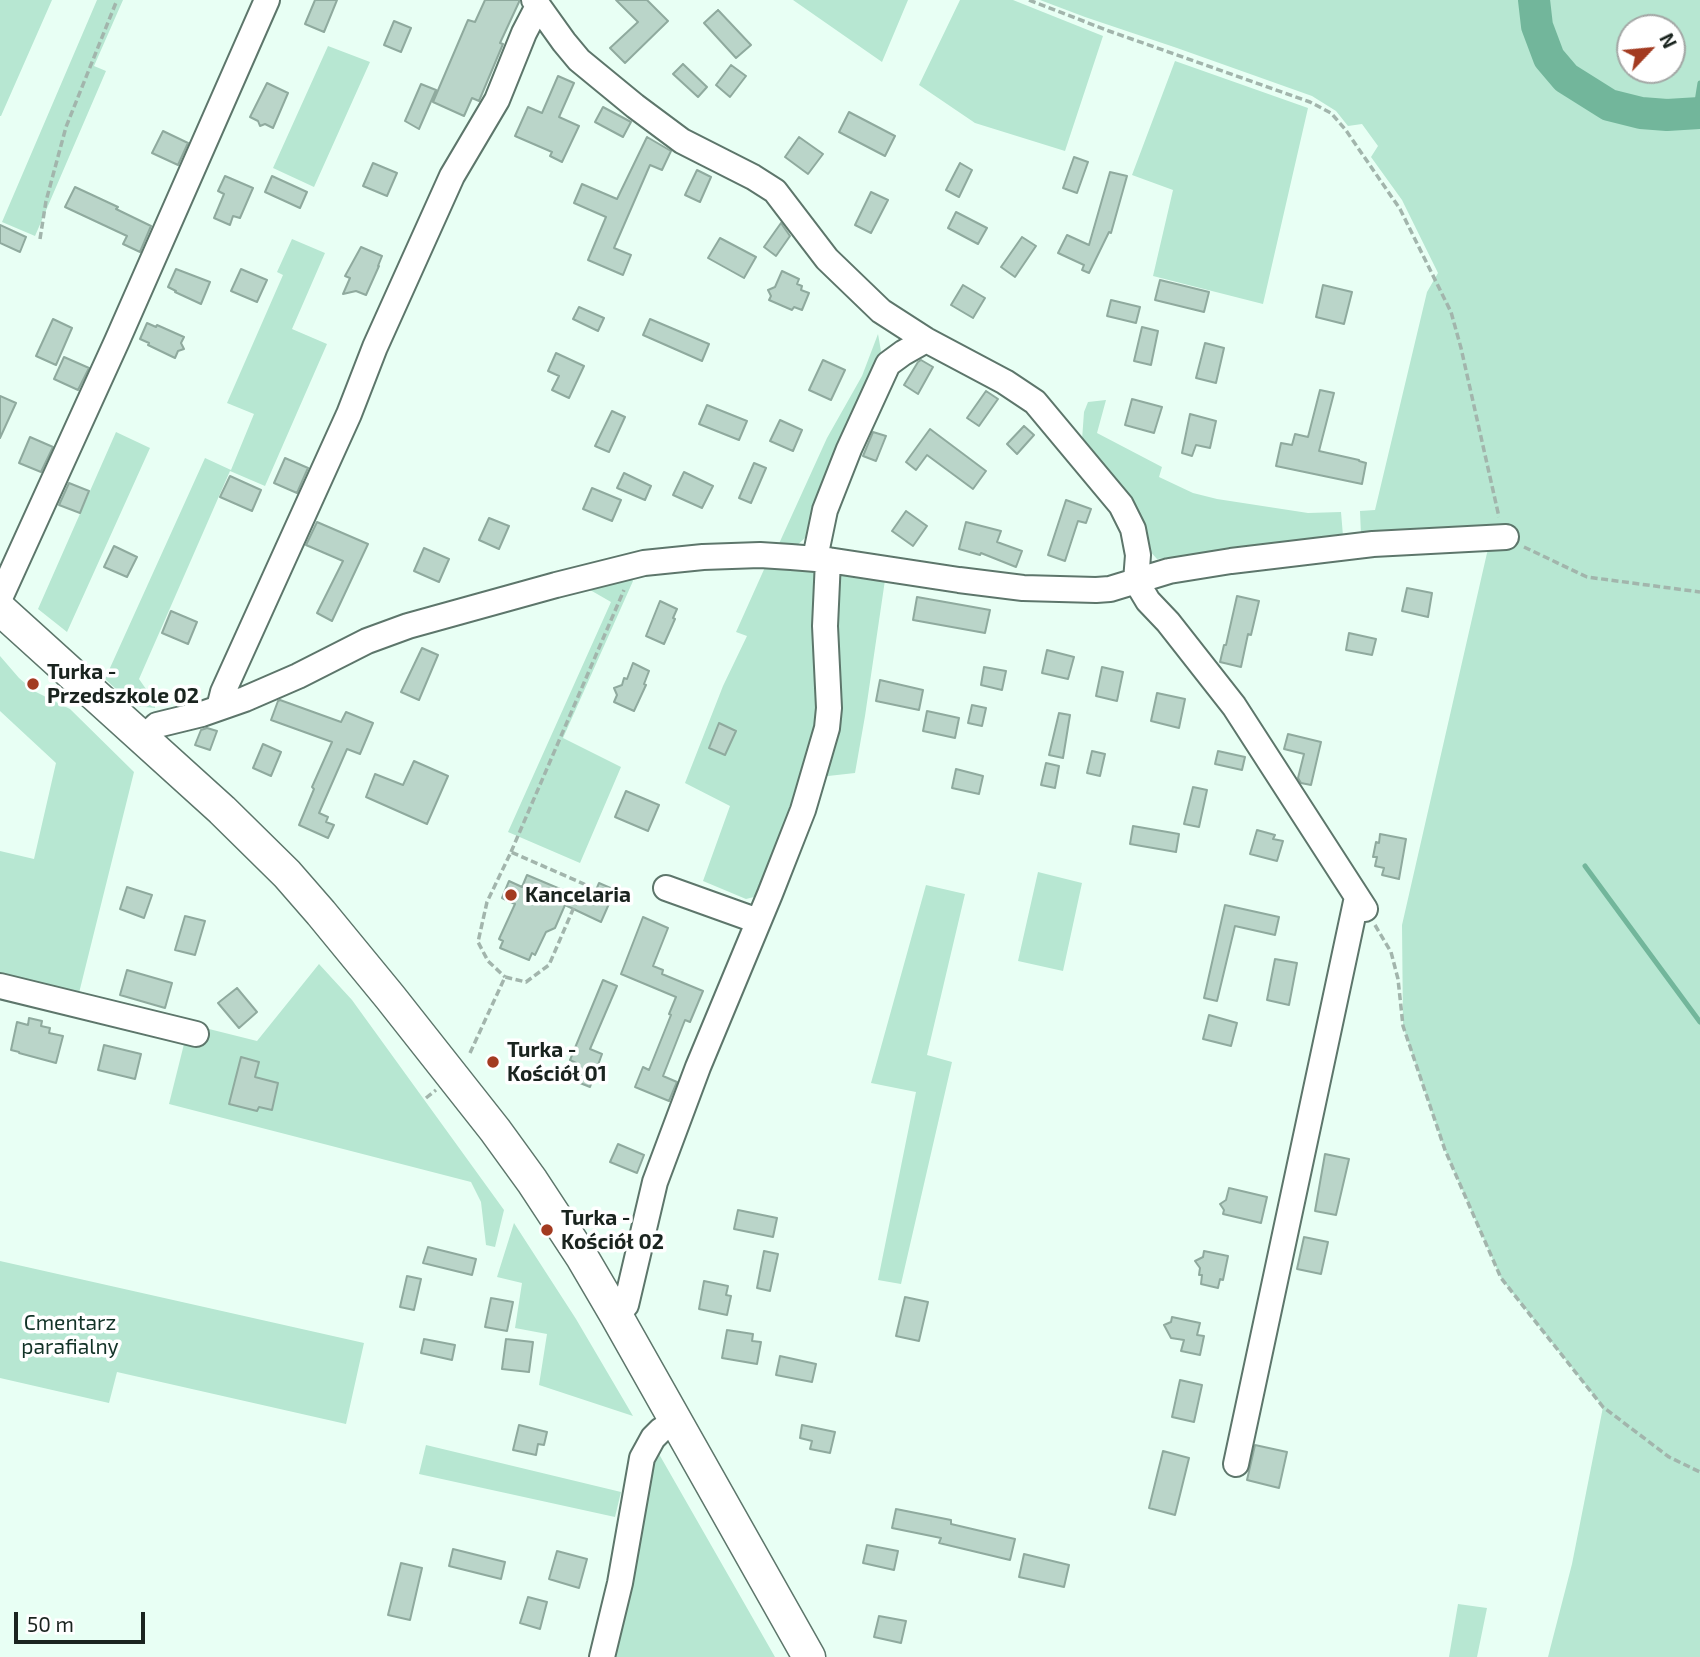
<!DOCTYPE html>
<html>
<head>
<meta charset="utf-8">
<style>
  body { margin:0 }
  #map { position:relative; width:1700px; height:1657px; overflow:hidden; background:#e8fff4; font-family:"Exo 2",sans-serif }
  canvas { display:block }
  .north { position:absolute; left:1616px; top:14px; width:70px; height:70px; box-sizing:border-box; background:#fff; border:2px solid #a3a7a5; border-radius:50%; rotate:64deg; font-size:19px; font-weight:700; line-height:28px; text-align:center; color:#1a241f }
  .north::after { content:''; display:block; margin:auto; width:24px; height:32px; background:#a33b21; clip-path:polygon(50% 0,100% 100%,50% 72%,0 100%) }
  .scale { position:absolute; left:14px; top:1612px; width:131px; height:32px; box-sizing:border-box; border:4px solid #1a241f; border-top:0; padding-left:9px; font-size:21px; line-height:24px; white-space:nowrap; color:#1a241f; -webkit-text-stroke:5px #fff; paint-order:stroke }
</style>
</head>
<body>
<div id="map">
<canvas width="1700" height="1657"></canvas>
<div class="north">N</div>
<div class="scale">50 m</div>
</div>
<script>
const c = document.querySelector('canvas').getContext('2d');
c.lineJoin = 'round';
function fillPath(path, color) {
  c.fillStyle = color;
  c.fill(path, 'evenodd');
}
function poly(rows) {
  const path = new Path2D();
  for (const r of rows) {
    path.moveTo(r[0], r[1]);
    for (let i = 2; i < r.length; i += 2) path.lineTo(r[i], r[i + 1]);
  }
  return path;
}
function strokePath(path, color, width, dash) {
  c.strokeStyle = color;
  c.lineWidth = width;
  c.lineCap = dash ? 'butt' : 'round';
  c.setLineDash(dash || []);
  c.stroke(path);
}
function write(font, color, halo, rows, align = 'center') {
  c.font = font + ' "Exo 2",sans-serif';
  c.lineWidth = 7;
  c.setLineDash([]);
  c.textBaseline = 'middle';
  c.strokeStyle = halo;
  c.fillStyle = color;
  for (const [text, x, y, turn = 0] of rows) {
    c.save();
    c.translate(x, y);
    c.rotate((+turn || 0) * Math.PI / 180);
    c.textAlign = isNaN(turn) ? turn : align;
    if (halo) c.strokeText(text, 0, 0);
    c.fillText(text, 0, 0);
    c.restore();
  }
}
fillPath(poly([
  [0,0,52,0,1,116,0,116],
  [97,0,123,0,94,66,106,71,35,236,2,222],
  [793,0,908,0,882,62],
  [960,0,1013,0,1103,36,1065,151,975,123,919,85],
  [1040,0,1700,0,1700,1657,1548,1657,1572,1564,1603,1407,1501,1278,1445,1150,1403,1026,1402,925,1487,553,1495,526,1361,535,1360,511,1375,510,1427,292,1438,273,1402,200,1371,157,1378,146,1362,124,1348,126,1336,111,1312,96,1177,48,1085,17],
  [1630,28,1672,28,1672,70,1630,70],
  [328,46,370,62,314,187,273,168],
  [1175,61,1308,108,1263,304,1153,276,1173,190,1132,175],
  [292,239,325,253,292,329,327,344,265,486,230,471,139,679,155,702,155,708,135,706,105,679,205,458,231,470,254,414,227,403,283,275,277,272],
  [878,334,881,351,874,381,805,538,793,549,777,548,827,438,862,376],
  [1106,400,1097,433,1162,467,1159,477,1193,493,1217,499,1308,513,1341,512,1343,536,1157,559,1148,549,1082,440,1084,412,1088,402],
  [116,432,150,448,67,632,38,609],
  [766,565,819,566,823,706,800,795,762,895,746,899,703,881,730,806,685,783,723,686,747,636,736,632],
  [834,571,885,580,865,716,855,773,819,777],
  [629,574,633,581,563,738,621,767,580,863,508,832,611,602,585,587],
  [0,656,19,678,34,691,70,709,134,772,78,997,0,979,0,851,34,859,56,763,0,711],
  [1038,872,1082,883,1063,971,1018,961],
  [926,885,965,894,927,1055,952,1062,901,1284,878,1280,916,1092,871,1083],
  [319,964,352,1000,504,1210,495,1247,486,1245,481,1202,471,1182,169,1104,189,1024,257,1041],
  [514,1223,576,1319,633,1416,539,1385,547,1334,515,1328,522,1283,497,1277],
  [0,1261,364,1343,346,1424,117,1372,109,1403,0,1378],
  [426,1445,621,1492,615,1517,419,1474],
  [655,1447,775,1657,607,1657],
  [1458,1604,1487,1608,1477,1657,1449,1657]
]), '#b7e7d2');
strokePath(poly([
  [1695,114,1700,83],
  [1585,866,1700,1022]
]), '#72b69b', 5);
strokePath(poly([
  [1534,0,1537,26,1549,58,1566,78,1609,105,1641,113,1667,115,1700,113]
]), '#72b69b', 32);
const building = poly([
  [315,0,337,0,324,32,305,24,315,0],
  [485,0,519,0,519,2,500,43,503,44,479,101,472,98,464,116,433,102,468,20,475,22,485,0],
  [616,0,647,0,668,21,625,63,610,48,638,22,616,0],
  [718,10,751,45,736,58,704,23,718,10],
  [394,21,411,28,401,52,384,45,394,21],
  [683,64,707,87,698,97,673,74,683,64],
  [731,65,746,76,730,97,716,85,731,65],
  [558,76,574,83,559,117,579,126,562,162,550,156,552,152,515,136,528,107,542,113,558,76],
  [267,83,288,93,273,128,265,124,260,126,258,121,250,117,267,83],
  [421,84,436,90,419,129,405,121,421,84],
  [603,107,631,122,623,137,595,122,603,107],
  [849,112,895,136,885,156,839,132,849,112],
  [163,131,188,143,178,165,152,153,163,131],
  [647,137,671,151,662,170,650,165,614,248,631,255,623,275,588,260,606,217,574,203,582,184,617,199,647,137],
  [799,137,823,154,808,174,785,157,799,137],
  [1074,157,1088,162,1077,193,1063,188,1074,157],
  [373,163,397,173,387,196,363,186,373,163],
  [960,163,972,170,959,197,946,190,960,163],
  [697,170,711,177,700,202,685,195,697,170],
  [1110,172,1127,176,1111,233,1109,232,1089,273,1082,270,1084,265,1058,253,1067,235,1089,245,1110,172],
  [225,176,253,188,240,218,233,216,230,225,214,218,224,194,218,191,225,176],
  [272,176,307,192,300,208,265,192,272,176],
  [75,187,118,207,116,209,151,226,140,252,123,244,127,236,65,207,75,187],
  [871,192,888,200,871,233,855,225,871,192],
  [956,212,987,228,978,244,948,228,956,212],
  [781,223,790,236,776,256,764,247,781,223],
  [0,225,26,237,20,252,0,243,0,225],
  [1022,237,1036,246,1015,277,1001,267,1022,237],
  [720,238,756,257,744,278,708,258,720,238],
  [361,247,382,256,378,266,379,266,366,295,356,291,343,294,350,278,345,276,361,247],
  [176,269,210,282,201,304,175,292,176,291,168,287,176,269],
  [241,269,267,280,257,302,231,291,241,269],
  [782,271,799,279,797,284,802,286,801,290,809,293,802,310,794,307,792,310,769,300,771,296,768,290,775,287,782,271],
  [1160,280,1209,292,1204,312,1155,300,1160,280],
  [963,285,985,298,973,318,951,305,963,285],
  [1323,285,1352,292,1344,324,1316,317,1323,285],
  [1111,300,1140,307,1136,323,1107,316,1111,300],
  [579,307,604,318,598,331,573,319,579,307],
  [53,319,72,328,56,365,36,356,53,319],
  [650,319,709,344,702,361,643,335,650,319],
  [147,323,156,327,157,325,184,337,181,343,184,349,178,351,175,358,148,345,149,343,140,339,147,323],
  [1142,327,1158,331,1151,365,1134,361,1142,327],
  [1205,343,1224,348,1216,383,1196,378,1205,343],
  [556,353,584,366,569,398,552,390,559,376,548,371,556,353],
  [64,357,89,368,78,390,54,379,64,357],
  [823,360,845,370,831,400,809,390,823,360],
  [921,360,933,367,918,394,904,385,918,362,921,360],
  [1320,390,1334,393,1319,451,1359,460,1359,461,1366,463,1362,484,1276,466,1281,443,1292,445,1295,434,1308,437,1320,390],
  [986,391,998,399,979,426,967,418,986,391],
  [0,396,16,403,0,438,0,396],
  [1132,399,1162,407,1154,433,1125,425,1132,399],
  [707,405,747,421,739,440,699,424,707,405],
  [612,411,625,417,609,452,595,446,612,411],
  [1190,414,1216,421,1210,448,1196,445,1192,456,1182,453,1190,414],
  [780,420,802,430,793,451,770,441,780,420],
  [1024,426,1034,435,1017,454,1007,444,1024,426],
  [930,429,986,471,973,489,927,455,916,470,906,462,930,429],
  [873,432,886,436,876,461,863,456,873,432],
  [30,437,53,447,41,472,19,463,30,437],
  [285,458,308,468,297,493,274,483,285,458],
  [754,463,766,468,751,503,739,498,754,463],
  [684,472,713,486,702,508,673,495,684,472],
  [624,473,651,486,645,500,617,488,624,473],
  [230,476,261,490,252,511,220,497,230,476],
  [69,483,89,491,80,513,59,505,69,483],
  [592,488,621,500,612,521,583,509,592,488],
  [1066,500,1091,509,1086,523,1078,521,1065,561,1048,555,1066,500],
  [906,511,927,526,913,546,892,531,906,511],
  [489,518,509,526,499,549,479,540,489,518],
  [317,522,368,544,332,621,317,613,343,561,306,545,317,522],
  [966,522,1001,531,997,542,1022,551,1016,567,981,553,980,555,959,549,966,522],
  [114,546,137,557,127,577,104,567,114,546],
  [424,548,449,559,439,582,414,571,424,548],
  [1407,588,1432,593,1428,617,1402,611,1407,588],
  [1237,596,1259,601,1251,635,1248,634,1241,667,1220,662,1224,645,1226,645,1237,596],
  [917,597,990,610,985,633,913,620,917,597],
  [660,601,677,609,673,618,675,619,664,644,646,636,660,601],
  [171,611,197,622,188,644,162,633,171,611],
  [1349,633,1376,639,1372,655,1346,650,1349,633],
  [422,648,438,655,419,700,401,692,422,648],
  [1047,650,1074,657,1068,679,1042,673,1047,650],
  [633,663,649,671,644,684,646,685,634,711,614,702,617,695,614,688,622,685,624,678,627,679,633,663],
  [984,667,1006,671,1002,690,981,685,984,667],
  [1102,667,1123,672,1117,701,1096,696,1102,667],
  [880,680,923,690,919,710,876,701,880,680],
  [1157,693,1185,699,1179,728,1151,721,1157,693],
  [280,700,341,722,346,712,373,723,360,754,347,749,319,813,328,817,326,822,334,825,328,838,299,825,314,789,312,787,332,742,271,720,278,701,280,700],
  [972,705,986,708,982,726,968,723,972,705],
  [927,711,959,718,955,738,923,731,927,711],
  [1059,713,1070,715,1063,758,1049,755,1059,713],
  [719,723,736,731,725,755,709,748,719,723],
  [207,728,217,731,210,750,195,745,201,730,207,728],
  [1288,734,1321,742,1311,785,1301,783,1298,778,1304,754,1284,749,1288,734],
  [263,744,281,752,271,776,253,768,263,744],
  [1092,751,1105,754,1100,776,1087,773,1092,751],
  [1218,751,1245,757,1242,770,1215,764,1218,751],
  [414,761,448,776,427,824,366,797,375,774,403,785,414,761],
  [1046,763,1059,766,1055,788,1041,785,1046,763],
  [956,769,983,776,979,794,952,788,956,769],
  [1193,787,1207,790,1199,827,1184,824,1193,787],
  [626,791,659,805,648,831,615,817,626,791],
  [1133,826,1179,834,1176,852,1130,844,1133,826],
  [1257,830,1275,835,1273,839,1283,841,1277,861,1250,854,1257,830],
  [1380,834,1406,839,1399,879,1382,875,1384,868,1375,866,1377,857,1373,857,1376,842,1379,843,1380,834],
  [527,875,591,902,599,883,615,890,601,922,565,905,555,928,546,932,535,955,532,953,529,960,500,948,503,941,499,939,515,904,502,898,509,881,522,887,527,875],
  [127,887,152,895,144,918,120,909,127,887],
  [1225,905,1279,917,1275,935,1235,926,1217,1001,1204,998,1225,905],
  [185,916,205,921,195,955,175,950,185,916],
  [643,917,668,928,653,966,663,970,662,974,703,991,690,1022,685,1020,663,1076,677,1082,669,1101,635,1087,643,1067,649,1070,671,1015,669,1014,676,997,621,974,643,917],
  [1275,959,1297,963,1289,1005,1267,1000,1275,959],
  [127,970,172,983,165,1008,120,995,127,970],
  [603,980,617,986,590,1049,602,1054,590,1087,570,1079,576,1063,570,1060,603,980],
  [237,988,257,1012,239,1028,218,1003,237,988],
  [1209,1015,1237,1023,1231,1046,1203,1039,1209,1015],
  [29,1018,42,1021,41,1026,50,1028,49,1033,63,1036,56,1063,19,1053,19,1052,11,1050,17,1022,28,1025,29,1018],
  [104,1045,141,1054,135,1079,98,1070,104,1045],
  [241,1057,259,1062,255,1077,278,1083,272,1110,259,1107,257,1111,229,1104,241,1057],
  [618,1144,644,1155,637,1173,610,1162,618,1144],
  [1325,1154,1349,1159,1336,1215,1315,1211,1325,1154],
  [1229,1188,1267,1197,1261,1223,1223,1214,1224,1210,1220,1204,1226,1200,1229,1188],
  [738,1210,777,1218,773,1237,734,1229,738,1210],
  [1304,1237,1328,1242,1321,1274,1297,1269,1304,1237],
  [428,1247,476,1259,472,1275,423,1263,428,1247],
  [764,1251,778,1254,770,1291,757,1288,764,1251],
  [1204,1251,1228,1256,1223,1280,1220,1279,1218,1288,1201,1284,1202,1275,1199,1275,1200,1268,1195,1261,1203,1257,1204,1251],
  [407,1276,421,1279,414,1310,400,1307,407,1276],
  [704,1281,728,1286,726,1295,731,1296,727,1315,699,1309,704,1281],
  [905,1297,928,1302,919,1341,896,1336,905,1297],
  [491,1298,513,1302,507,1331,485,1327,491,1298],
  [1172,1317,1200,1323,1197,1335,1204,1336,1200,1355,1181,1351,1184,1340,1171,1338,1164,1325,1171,1322,1172,1317],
  [727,1330,753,1334,752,1341,761,1342,757,1364,722,1358,727,1330],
  [424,1339,455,1345,452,1360,421,1353,424,1339],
  [506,1339,533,1342,529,1372,502,1369,506,1339],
  [780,1356,816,1364,812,1382,776,1375,780,1356],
  [1180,1380,1202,1385,1194,1422,1172,1417,1180,1380],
  [519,1425,547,1432,544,1445,538,1444,536,1455,513,1450,519,1425],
  [802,1425,835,1432,830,1453,810,1449,812,1441,800,1438,802,1425],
  [1255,1445,1287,1452,1279,1488,1247,1480,1255,1445],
  [1163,1451,1189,1458,1175,1515,1149,1508,1163,1451],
  [896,1509,951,1520,951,1524,1015,1539,1010,1560,939,1543,941,1538,892,1528,896,1509],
  [867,1545,898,1551,894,1570,863,1563,867,1545],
  [453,1549,505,1562,501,1579,449,1566,453,1549],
  [557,1551,587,1559,579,1588,549,1579,557,1551],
  [1024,1554,1069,1565,1064,1587,1019,1577,1024,1554],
  [401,1563,422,1568,410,1620,388,1615,401,1563],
  [528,1597,547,1602,540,1629,520,1623,528,1597],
  [879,1616,906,1621,901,1643,874,1637,879,1616]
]);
fillPath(building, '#bad5c9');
strokePath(building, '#8faa9e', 2);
const minor = poly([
  [534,0,564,42,579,60,635,106,682,141,753,177,775,191,827,259,881,311,926,340,1005,382,1035,402,1121,505,1133,529,1138,555,1136,581,1148,601,1168,622,1234,706,1365,909],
  [815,558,825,510,849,449,888,364,903,353,926,340],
  [0,598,117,341,267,0],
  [219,708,223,692,349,414,375,347,452,176,497,100,524,33,538,6],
  [143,738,157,725,202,714,245,699,298,676,367,641,408,626,556,585,644,563,703,557,760,555,791,557,828,560,959,580,1023,588,1096,590,1110,589,1169,571,1231,561,1373,544,1506,537],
  [666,888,758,921],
  [0,986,196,1034],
  [616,1315,626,1305,655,1182,698,1067,770,894,803,810,820,752,827,728,829,708,825,626,828,560],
  [1236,1464,1357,897],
  [602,1657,620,1583,642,1458,653,1438,661,1430,676,1422]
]);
const major = poly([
  [0,609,222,810,287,874,321,913,390,997,495,1130,532,1181,582,1257,616,1315,809,1657]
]);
strokePath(minor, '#5d766b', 28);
strokePath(major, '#5d766b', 35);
strokePath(poly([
  [1029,0,1109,31,1310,102,1331,113,1345,129,1400,209,1451,312,1461,348,1499,517],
  [40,239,46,201,66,127,117,0],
  [1524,547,1587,577,1700,592],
  [511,852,624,590],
  [1375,925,1391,952,1398,979,1403,1026,1445,1150,1501,1278,1603,1407,1669,1457,1700,1472],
  [470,1053,505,977,526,982,549,965,584,884,511,852,487,902,478,942,488,961,505,977],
  [426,1098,436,1090]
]), '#a2b5ac', 3.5, [7, 3.5]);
strokePath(minor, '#fff', 24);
strokePath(major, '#fff', 32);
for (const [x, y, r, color] of [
  [33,684,7,"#a33b21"],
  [511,895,7,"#a33b21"],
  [493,1062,7,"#a33b21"],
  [547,1230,7,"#a33b21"]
]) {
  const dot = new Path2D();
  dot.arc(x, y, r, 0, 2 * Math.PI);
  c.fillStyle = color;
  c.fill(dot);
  strokePath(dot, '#fff', 2.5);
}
write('bold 21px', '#1a241f', '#fff', [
  ["Turka -",47,672],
  ["Przedszkole 02",47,696],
  ["Kancelaria",525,895],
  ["Turka -",507,1050],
  ["Kościół 01",507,1074],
  ["Turka -",561,1218],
  ["Kościół 02",561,1242]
], 'left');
write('21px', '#123327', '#fff', [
  ["Cmentarz",70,1323],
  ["parafialny",70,1347]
]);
</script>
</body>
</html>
